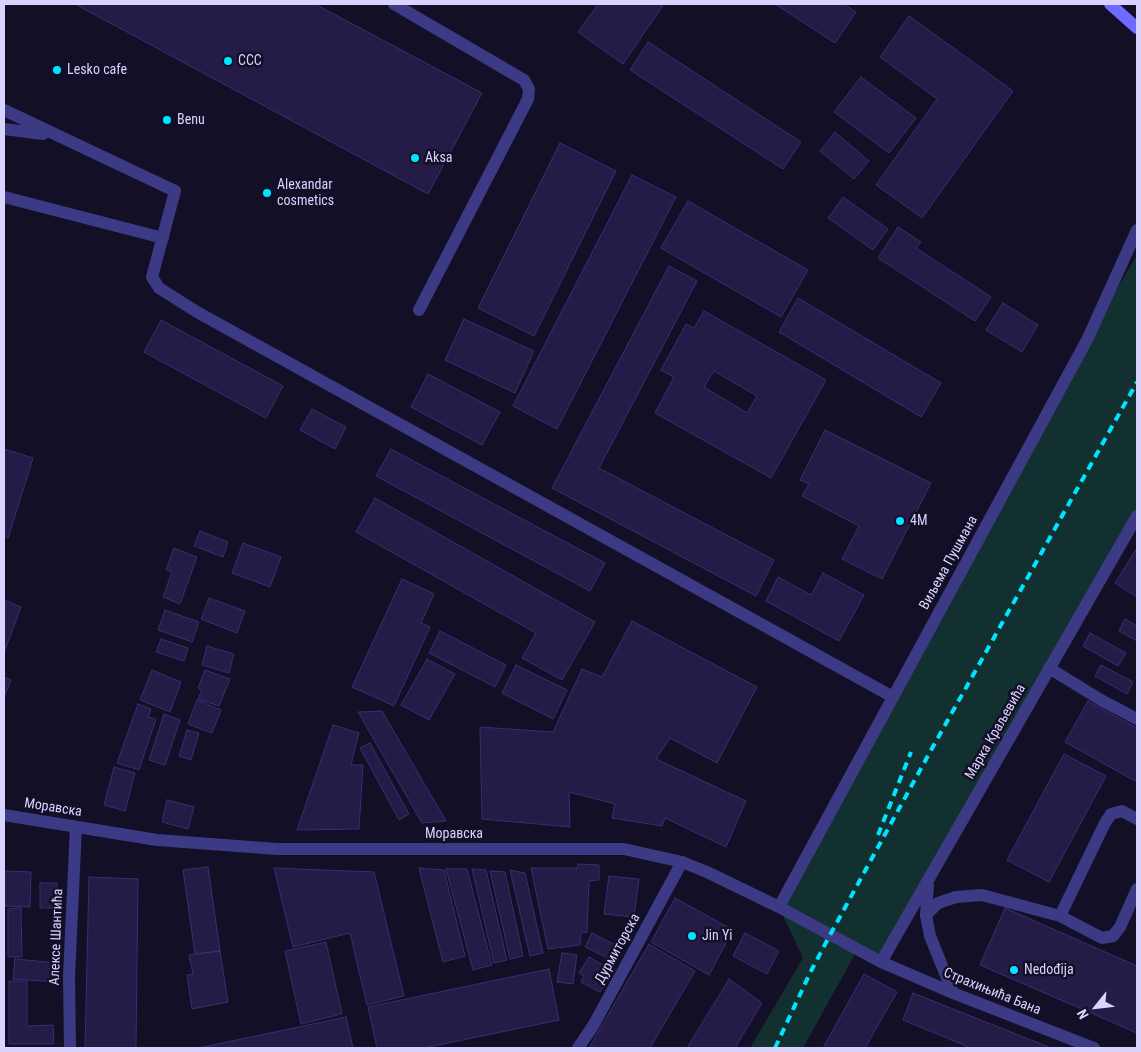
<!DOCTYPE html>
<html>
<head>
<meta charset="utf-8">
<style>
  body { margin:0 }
  #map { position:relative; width:1141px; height:1052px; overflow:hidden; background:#130f26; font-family:"Roboto Condensed",sans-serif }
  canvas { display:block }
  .frame { position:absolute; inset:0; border:5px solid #d9d4ff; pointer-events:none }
  .north { position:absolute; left:1071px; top:982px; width:50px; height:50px; -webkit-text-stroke:4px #130f26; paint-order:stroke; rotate:241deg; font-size:14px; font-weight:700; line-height:20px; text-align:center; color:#d9d4ff }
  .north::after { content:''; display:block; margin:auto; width:18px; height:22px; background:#d9d4ff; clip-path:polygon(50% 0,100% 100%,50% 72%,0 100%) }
</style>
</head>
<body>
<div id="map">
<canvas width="1141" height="1052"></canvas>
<div class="frame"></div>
<div class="north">N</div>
</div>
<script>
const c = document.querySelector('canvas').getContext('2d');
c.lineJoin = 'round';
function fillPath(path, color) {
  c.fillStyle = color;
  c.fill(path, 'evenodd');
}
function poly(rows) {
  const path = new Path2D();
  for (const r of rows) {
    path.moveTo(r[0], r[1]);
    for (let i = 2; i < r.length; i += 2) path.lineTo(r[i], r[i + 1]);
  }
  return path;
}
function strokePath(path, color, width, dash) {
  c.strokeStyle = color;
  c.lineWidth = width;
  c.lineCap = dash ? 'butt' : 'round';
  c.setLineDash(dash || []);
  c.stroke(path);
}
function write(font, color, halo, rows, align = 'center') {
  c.font = font + ' "Roboto Condensed",sans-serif';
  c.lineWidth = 5;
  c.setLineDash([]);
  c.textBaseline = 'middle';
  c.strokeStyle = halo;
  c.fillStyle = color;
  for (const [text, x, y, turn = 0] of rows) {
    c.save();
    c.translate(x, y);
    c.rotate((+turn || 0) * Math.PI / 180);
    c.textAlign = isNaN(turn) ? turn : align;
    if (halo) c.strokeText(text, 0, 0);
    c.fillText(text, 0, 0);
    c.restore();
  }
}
fillPath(poly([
  [1137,255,1137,516,879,957,859,947,803,1048,750,1048,803,958,779,907,1088,338]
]), '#12302f');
const building = poly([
  [75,4,315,4,482,93,428,194,75,4],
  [598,4,664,4,623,64,578,32,598,4],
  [775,4,844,4,856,12,835,43,775,4],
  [909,16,1013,91,922,218,876,185,937,99,880,57,909,16],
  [648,42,801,142,783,169,630,70,648,42],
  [861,77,916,118,889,153,834,112,861,77],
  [835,132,869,161,854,179,820,151,835,132],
  [560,143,616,171,534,336,478,308,560,143],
  [632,175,676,197,557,429,513,406,632,175],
  [843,197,888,229,873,250,828,218,843,197],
  [688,201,808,270,781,317,661,248,688,201],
  [898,227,921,242,916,248,991,297,975,321,878,258,898,227],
  [669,266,697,281,599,468,774,560,756,596,552,488,669,266],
  [798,298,941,383,921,417,779,332,798,298],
  [1003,303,1038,325,1022,352,986,330,1003,303],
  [704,311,826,380,771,478,655,413,674,377,661,370,686,324,694,328,704,311],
  [714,371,757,396,747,413,704,387,714,371],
  [464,319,534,351,515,393,445,360,464,319],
  [161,320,283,386,266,418,144,352,161,320],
  [428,374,500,412,482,445,411,407,428,374],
  [312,409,346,427,335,449,300,430,312,409],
  [825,430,931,483,882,579,842,559,859,526,802,496,809,484,800,480,825,430],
  [4,449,33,458,8,538,4,536,4,449],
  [391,449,605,563,590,591,376,476,391,449],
  [375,498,595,622,562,680,522,658,536,633,356,532,375,498],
  [200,531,228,542,223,557,194,546,200,531],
  [243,543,281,557,270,587,232,573,243,543],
  [174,548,197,557,180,604,163,597,172,572,166,570,174,548],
  [1137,548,1137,597,1115,583,1137,548],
  [823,573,864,595,839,641,766,601,778,577,811,595,823,573],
  [402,579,434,594,421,623,430,627,394,706,352,687,402,579],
  [209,598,245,611,237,633,201,619,209,598],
  [4,600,21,607,4,653,4,600],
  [165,610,199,622,192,642,158,630,165,610],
  [1125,619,1137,626,1137,641,1119,631,1125,619],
  [632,621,757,687,717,763,670,738,656,759,746,801,726,847,665,818,662,826,612,818,615,804,569,792,570,827,482,819,480,727,553,732,582,669,602,677,632,621],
  [440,631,506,665,495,687,429,653,440,631],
  [1090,633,1126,653,1118,666,1083,646,1090,633],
  [161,639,188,648,184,661,156,652,161,639],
  [207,646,234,654,229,673,202,665,207,646],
  [427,659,455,674,429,720,401,705,427,659],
  [516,665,567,690,553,719,502,693,516,665],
  [1101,665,1133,682,1127,694,1095,676,1101,665],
  [152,670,181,682,170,712,140,700,152,670],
  [205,670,230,679,219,706,198,699,202,690,198,688,205,670],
  [4,677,11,680,4,697,4,677],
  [197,700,221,710,212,733,188,724,197,700],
  [1088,701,1137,728,1137,782,1065,742,1088,701],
  [138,704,151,709,148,717,156,719,139,770,117,763,138,704],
  [382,711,446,821,422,823,358,712,382,711],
  [164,714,180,720,165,765,149,760,164,714],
  [333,725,359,733,351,765,363,765,359,829,297,830,333,725],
  [187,730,199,733,191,760,179,756,187,730],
  [370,743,409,814,399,820,360,748,370,743],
  [1064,754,1106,776,1049,882,1007,860,1064,754],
  [114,767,135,773,125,811,104,805,114,767],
  [167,800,194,807,188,829,162,822,167,800],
  [578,864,599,865,599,880,589,881,587,932,581,933,580,945,548,949,531,868,577,868,578,864],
  [208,867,220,951,195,954,183,870,208,867],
  [274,868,374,872,404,996,367,1005,350,933,293,947,274,868],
  [419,868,444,870,465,956,443,962,419,868],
  [446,869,467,869,492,965,473,970,446,869],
  [472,869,486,870,507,960,494,963,472,869],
  [510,870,525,873,543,953,530,956,510,870],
  [4,871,31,872,30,907,4,906,4,871],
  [490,871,505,872,523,956,510,959,490,871],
  [609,876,639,879,634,917,604,914,609,876],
  [89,877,138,879,136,1048,85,1048,89,877],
  [40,883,57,883,56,908,40,908,40,883],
  [675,898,733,930,709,975,651,942,675,898],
  [21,908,22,957,8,957,8,909,21,908],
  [1005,908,1137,966,1137,1033,980,965,1005,908],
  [592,933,621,948,614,961,585,947,592,933],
  [745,933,779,951,767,974,733,956,745,933],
  [326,942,342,1014,301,1024,285,951,326,942],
  [649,944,695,971,650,1048,589,1048,649,944],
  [220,951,228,1002,192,1009,187,975,193,974,189,955,220,951],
  [562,953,577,955,573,984,557,982,562,953],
  [589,957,612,970,600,992,581,982,584,976,579,973,589,957],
  [15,959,57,963,56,982,13,979,15,959],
  [549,969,559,1020,424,1048,377,1048,368,1007,549,969],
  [864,974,897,992,865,1048,823,1048,864,974],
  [729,979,762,1003,735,1048,687,1048,729,979],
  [9,981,27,981,27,1026,53,1025,54,1044,9,1044,9,981],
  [913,993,1051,1048,971,1048,903,1020,913,993],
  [346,1017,353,1048,199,1048,346,1017]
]);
fillPath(building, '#241b47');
strokePath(building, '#3b2d73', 1);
strokePath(poly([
  [394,4,524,80,529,89,528,99,419,310],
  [4,110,175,191,152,277,159,288,197,312,893,697],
  [4,129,43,134],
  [4,197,163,238],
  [926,915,938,903,956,897,982,895,1060,916,1102,938,1113,936,1120,927,1137,889],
  [1060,916,1105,823,1111,814,1122,811,1137,819],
  [70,1048,69,976,76,827],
  [578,1048,593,1026,682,862]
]), '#3d3a85', 12);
strokePath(poly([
  [1049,668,1101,700,1137,719],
  [4,815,157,840,277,849,624,849,682,862,707,872,779,907,881,962,953,993,1094,1048],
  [928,885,926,915,930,936,953,993],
  [779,907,1088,338,1137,230],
  [881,962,1137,516]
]), '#3d3a85', 12);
strokePath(poly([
  [1110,4,1137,28]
]), '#6f6bff', 12);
strokePath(poly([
  [878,835,911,752],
  [775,1048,811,971,830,935,930,752,1137,382]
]), '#00e5ff', 4, [8, 6]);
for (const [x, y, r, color] of [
  [228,61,5,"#00e5ff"],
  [57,70,5,"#00e5ff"],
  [167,120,5,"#00e5ff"],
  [415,158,5,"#00e5ff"],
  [267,193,5,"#00e5ff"],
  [900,521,5,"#00e5ff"],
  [692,936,5,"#00e5ff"],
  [1014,970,5,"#00e5ff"]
]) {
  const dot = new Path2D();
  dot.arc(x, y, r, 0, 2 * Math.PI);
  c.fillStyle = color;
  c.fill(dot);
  strokePath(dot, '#130f26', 2);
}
write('14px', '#d9d4ff', '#130f26', [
  ["CCC",238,61],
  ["Lesko cafe",67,70],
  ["Benu",177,120],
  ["Aksa",425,158],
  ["Alexandar",277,185],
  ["cosmetics",277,201],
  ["4M",910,521],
  ["Jin Yi",702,936],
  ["Nedođija",1024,970]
], 'left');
write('14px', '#d9d4ff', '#130f26', [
  ["Виљема Пушмана",949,563,-61],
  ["Марка Краљевића",996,732,-60],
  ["Моравска",53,808,9],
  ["Моравска",454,834],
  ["Алексе Шантића",57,937,-88],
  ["Дурмиторска",618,949,-61],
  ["Страхињића Бана",992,992,22]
]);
</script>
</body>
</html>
